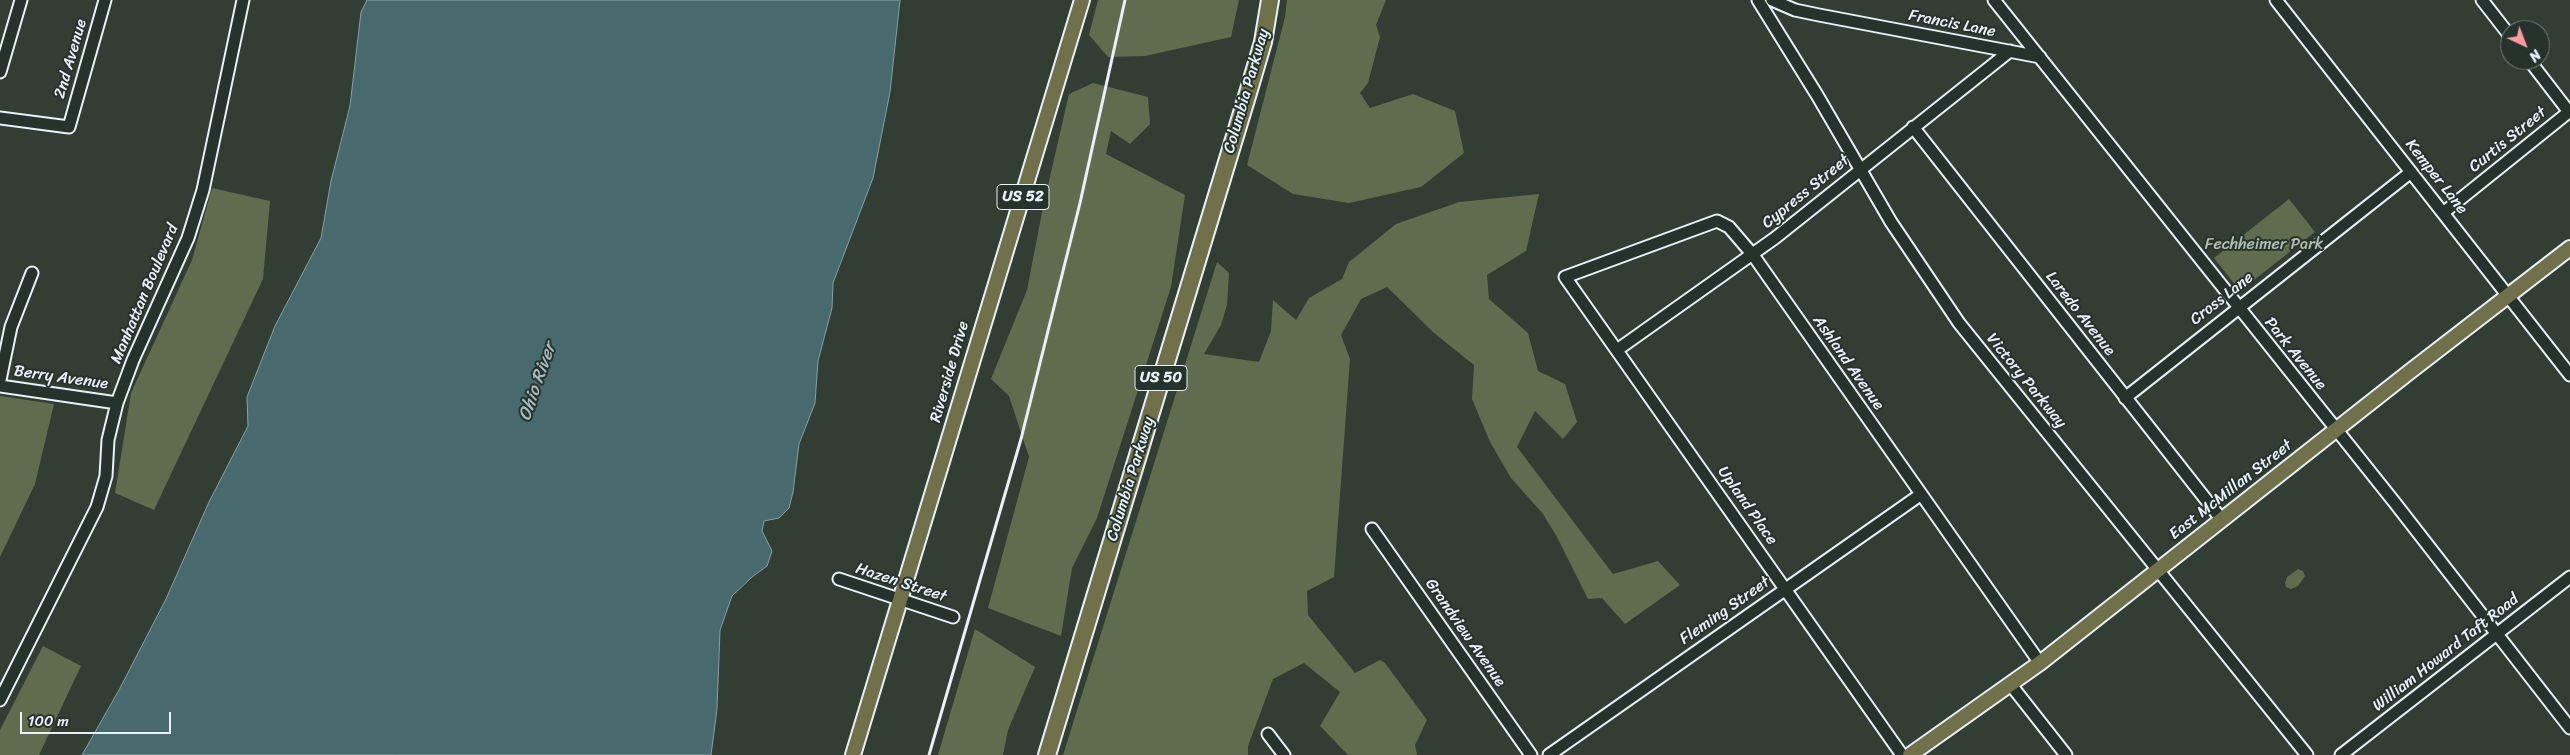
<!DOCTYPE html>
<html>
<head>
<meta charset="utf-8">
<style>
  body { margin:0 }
  #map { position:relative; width:2570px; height:755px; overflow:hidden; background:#323d34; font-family:Sriracha,sans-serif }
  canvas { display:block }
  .north { position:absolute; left:2500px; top:20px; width:50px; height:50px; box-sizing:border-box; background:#26332d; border:1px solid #747f7e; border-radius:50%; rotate:137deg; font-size:14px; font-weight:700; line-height:20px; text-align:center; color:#e8f1f8 }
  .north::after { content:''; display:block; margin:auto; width:18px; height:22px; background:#ff9aa2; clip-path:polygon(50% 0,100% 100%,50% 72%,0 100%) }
  .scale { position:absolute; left:20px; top:712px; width:151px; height:22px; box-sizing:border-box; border:2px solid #e8f1f8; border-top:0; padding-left:6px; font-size:15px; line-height:18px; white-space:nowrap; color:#e8f1f8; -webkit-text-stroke:4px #26332d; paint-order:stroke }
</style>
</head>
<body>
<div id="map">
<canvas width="2570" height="755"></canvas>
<div class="north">N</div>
<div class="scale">100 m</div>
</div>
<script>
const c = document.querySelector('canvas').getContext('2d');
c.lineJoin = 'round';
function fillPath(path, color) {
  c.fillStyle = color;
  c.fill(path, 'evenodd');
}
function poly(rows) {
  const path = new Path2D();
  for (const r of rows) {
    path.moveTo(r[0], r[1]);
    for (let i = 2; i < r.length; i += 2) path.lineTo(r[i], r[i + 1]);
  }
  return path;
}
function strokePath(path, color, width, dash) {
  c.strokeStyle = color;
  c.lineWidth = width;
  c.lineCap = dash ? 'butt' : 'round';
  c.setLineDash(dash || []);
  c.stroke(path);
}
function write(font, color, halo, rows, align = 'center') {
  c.font = font + ' Sriracha,sans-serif';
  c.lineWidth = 4;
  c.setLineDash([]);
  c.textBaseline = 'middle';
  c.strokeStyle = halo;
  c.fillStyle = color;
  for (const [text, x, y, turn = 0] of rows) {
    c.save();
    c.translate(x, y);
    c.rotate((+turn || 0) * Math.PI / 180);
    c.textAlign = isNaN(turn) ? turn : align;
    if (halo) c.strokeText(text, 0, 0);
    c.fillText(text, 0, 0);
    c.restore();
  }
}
fillPath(poly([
  [1098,0,1239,0,1231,37,1145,56,1108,57,1089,35],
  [1287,0,1386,0,1376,25,1380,37,1368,83,1360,93,1370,108,1413,94,1455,111,1464,153,1421,187,1349,203,1293,194,1247,165,1285,17],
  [1093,83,1148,97,1150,124,1130,144,1111,131,1106,154,1185,195,1171,287,1097,518,1072,568,1061,636,988,608,1029,457,1009,396,991,379,1027,290,1043,207,1069,94],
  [212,188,270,201,263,279,154,510,115,493,131,393,192,260],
  [1539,194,1526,251,1487,275,1489,299,1528,333,1538,371,1565,384,1577,422,1563,439,1535,411,1517,447,1613,574,1658,561,1680,585,1625,624,1602,598,1588,599,1557,537,1543,514,1511,478,1490,442,1472,399,1474,365,1434,333,1387,287,1361,299,1341,335,1350,359,1334,577,1307,591,1308,615,1355,673,1380,660,1385,663,1427,720,1415,745,1417,755,1348,755,1320,726,1340,692,1304,663,1273,679,1248,746,1248,755,1063,755,1217,262,1229,273,1227,305,1221,325,1204,354,1259,362,1271,331,1273,300,1296,320,1309,298,1342,279,1349,262,1396,224,1459,202],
  [2289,199,2315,232,2240,291,2214,258],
  [0,396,54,404,35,484,0,557],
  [2298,569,2303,571,2305,576,2298,586,2291,589,2286,587,2285,583,2287,577],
  [975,629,1035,667,1008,730,1003,755,938,755],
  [43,646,81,666,39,755,0,755,0,730]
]), '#5f6c4e');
const water = poly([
  [367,0,900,0,890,92,873,178,833,283,832,308,818,361,815,403,799,444,793,492,789,508,779,518,764,521,762,531,772,551,767,566,752,577,732,596,720,630,717,709,711,755,82,755,119,690,166,599,209,502,248,426,247,397,275,326,321,238,331,181,350,106,361,12,367,0]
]);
fillPath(water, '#486a6e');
strokePath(water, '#88a0a5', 1);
const minor = poly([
  [1758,0,1817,95,1891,222,1959,323,2307,755],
  [1772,0,1795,10,1819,15,2040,57],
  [1994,0,2395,503,2570,728],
  [2276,0,2570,375],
  [2482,0,2510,36],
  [2529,60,2569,112],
  [0,72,21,0],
  [0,118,69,127,105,0],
  [1913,127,2222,520],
  [2443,213,2570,111],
  [1617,350,1775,238,2010,51],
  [0,380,11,327,32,273],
  [0,386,117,403],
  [2125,398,2411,172],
  [1372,529,1531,755],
  [839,579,953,617],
  [2011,685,2066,755],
  [0,700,97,507,106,476,108,440,117,403,133,360,188,238,203,190,243,0],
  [1268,734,1284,755],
  [1549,755,1920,495],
  [1902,755,1565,277,1717,221,1729,227,1753,255,2040,663],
  [2341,755,2570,577]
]);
const major = poly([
  [853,755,1082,0],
  [1910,755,2040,663,2408,373,2570,248]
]);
const highway = poly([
  [1047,755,1248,93,1263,42,1270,0]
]);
strokePath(minor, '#e8f1f8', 15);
strokePath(major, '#e8f1f8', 18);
strokePath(highway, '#e8f1f8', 20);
strokePath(minor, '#26332d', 11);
strokePath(major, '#70704a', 14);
strokePath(highway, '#70704a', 16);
strokePath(poly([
  [929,755,1021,439,1080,203,1125,0]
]), '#e8f1f8', 3);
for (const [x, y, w] of [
  [1023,197,52],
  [1161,378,52]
]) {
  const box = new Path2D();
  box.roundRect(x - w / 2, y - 12.5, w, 25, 4);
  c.fillStyle = '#26332d';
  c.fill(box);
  strokePath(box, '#e8f1f8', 1);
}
write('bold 15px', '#e8f1f8', null, [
  ["US 52",1023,197],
  ["US 50",1161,378]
]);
write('16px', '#e8f1f8', '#26332d', [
  ["Francis Lane",1952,24,11],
  ["2nd Avenue",71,59,-74],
  ["Columbia Parkway",1247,91,-74],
  ["Curtis Street",2508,140,-39],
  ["Kemper Lane",2436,177,52],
  ["Cypress Street",1806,192,-39],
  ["Manhattan Boulevard",145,294,-67],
  ["Cross Lane",2222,299,-38],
  ["Laredo Avenue",2080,314,52],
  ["Park Avenue",2295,354,51],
  ["Ashland Avenue",1848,363,55],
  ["Riverside Drive",950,372,-74],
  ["Berry Avenue",61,378,8],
  ["Victory Parkway",2026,381,51],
  ["Columbia Parkway",1131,479,-73],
  ["East McMillan Street",2231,490,-38],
  ["Upland Place",1747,506,55],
  ["Hazen Street",901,583,18],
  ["Fleming Street",1725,611,-35],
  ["Grandview Avenue",1465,633,55],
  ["William Howard Taft Road",2446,653,-38]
]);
write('16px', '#b1bcb4', '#26332d', [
  ["Fechheimer Park",2264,245]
]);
write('italic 18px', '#a8bbc1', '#26332d', [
  ["Ohio River",538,382,-71]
]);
</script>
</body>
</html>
